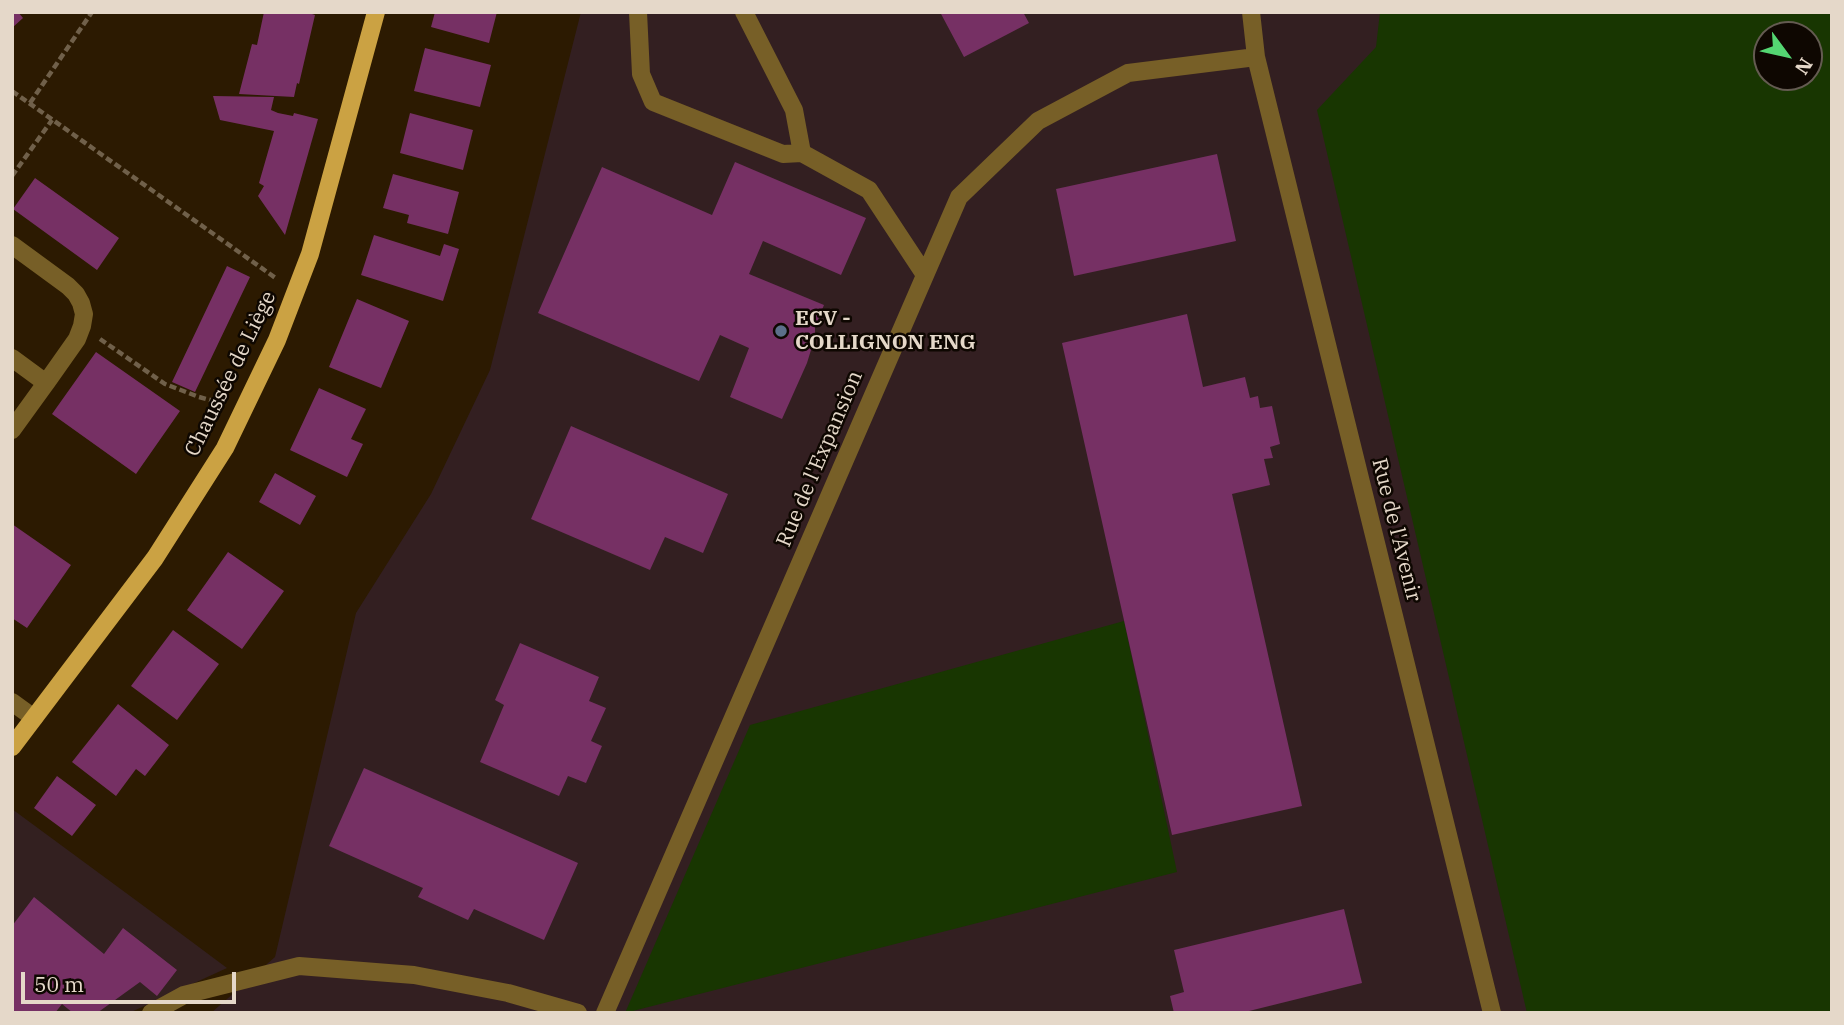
<!DOCTYPE html>
<html>
<head>
<meta charset="utf-8">
<style>
  body { margin:0 }
  #map { position:relative; width:1844px; height:1025px; overflow:hidden; background:#2c1a01; font-family:"IBM Plex Serif",serif }
  canvas { display:block }
  .frame { position:absolute; inset:0; border:14px solid #e5d8c9; pointer-events:none }
  .north { position:absolute; left:1753px; top:21px; width:70px; height:70px; box-sizing:border-box; background:#0e0701; border:2px solid #645b51; border-radius:50%; rotate:123deg; font-size:19px; font-weight:700; line-height:28px; text-align:center; color:#e5d8c9 }
  .north::after { content:''; display:block; margin:auto; width:24px; height:32px; background:#54d672; clip-path:polygon(50% 0,100% 100%,50% 72%,0 100%) }
  .scale { position:absolute; left:21px; top:972px; width:215px; height:32px; box-sizing:border-box; border:4px solid #e5d8c9; border-top:0; padding-left:9px; font-size:21px; line-height:24px; white-space:nowrap; color:#e5d8c9; -webkit-text-stroke:5px #0e0701; paint-order:stroke }
</style>
</head>
<body>
<div id="map">
<canvas width="1844" height="1025"></canvas>
<div class="frame"></div>
<div class="north">N</div>
<div class="scale">50 m</div>
</div>
<script>
const c = document.querySelector('canvas').getContext('2d');
c.lineJoin = 'round';
function fillPath(path, color) {
  c.fillStyle = color;
  c.fill(path, 'evenodd');
}
function poly(rows) {
  const path = new Path2D();
  for (const r of rows) {
    path.moveTo(r[0], r[1]);
    for (let i = 2; i < r.length; i += 2) path.lineTo(r[i], r[i + 1]);
  }
  return path;
}
function strokePath(path, color, width, dash) {
  c.strokeStyle = color;
  c.lineWidth = width;
  c.lineCap = dash ? 'butt' : 'round';
  c.setLineDash(dash || []);
  c.stroke(path);
}
function write(font, color, halo, rows, align = 'center') {
  c.font = font + ' "IBM Plex Serif",serif';
  c.lineWidth = 5;
  c.setLineDash([]);
  c.textBaseline = 'middle';
  c.strokeStyle = halo;
  c.fillStyle = color;
  for (const [text, x, y, turn = 0] of rows) {
    c.save();
    c.translate(x, y);
    c.rotate((+turn || 0) * Math.PI / 180);
    c.textAlign = isNaN(turn) ? turn : align;
    if (halo) c.strokeText(text, 0, 0);
    c.fillText(text, 0, 0);
    c.restore();
  }
}
fillPath(poly([
  [12,809,141,904,227,968,129,1013,12,1013]
]), '#332020');
fillPath(poly([
  [581,12,1832,12,1832,1013,211,1013,275,957,356,613,431,494,490,370],
  [1767,35,1809,35,1809,77,1767,77]
]), '#331f21');
fillPath(poly([
  [1380,12,1832,12,1832,1013,1527,1013,1317,110,1376,47],
  [1767,35,1809,35,1809,77,1767,77],
  [1124,621,1177,872,625,1013,750,725]
]), '#183601');
fillPath(poly([
  [12,12,18,12,23,18,12,28],
  [264,12,306,12,315,15,299,84,297,83,294,97,239,94,252,44,257,45],
  [435,12,497,12,489,43,431,27],
  [940,12,1023,12,1029,23,964,57],
  [425,48,491,65,480,107,414,91],
  [213,96,274,97,271,110,278,113,293,116,294,113,318,119,285,235,258,196,264,186,259,183,274,131,220,120],
  [410,113,473,130,463,170,400,153],
  [1217,154,1236,241,1074,276,1056,189],
  [735,162,866,218,841,275,763,241,749,274,824,305,815,327,815,337,807,363,782,419,730,397,749,348,720,335,699,381,538,313,602,167,712,215],
  [393,174,459,192,448,234,407,223,409,215,383,208],
  [35,178,119,238,97,270,13,209],
  [374,235,440,256,444,244,459,249,443,301,361,275],
  [227,266,250,277,195,392,172,382],
  [357,299,409,321,381,388,329,367],
  [1187,314,1203,387,1245,377,1250,398,1258,396,1260,408,1272,406,1280,444,1270,447,1273,458,1264,459,1270,485,1232,494,1302,806,1172,835,1062,343],
  [96,352,180,411,136,474,52,414],
  [319,388,366,409,351,439,363,444,347,477,290,450],
  [571,426,728,494,703,553,665,537,650,570,531,519],
  [275,473,316,496,300,525,259,502],
  [12,524,71,565,27,628,12,618],
  [228,552,284,591,242,649,187,610],
  [173,630,219,664,177,720,131,686],
  [520,643,599,677,589,701,606,708,591,741,602,746,586,783,568,776,559,796,480,762,504,705,495,700],
  [118,704,169,745,145,776,136,769,116,796,72,762],
  [364,768,578,863,544,940,474,909,468,920,418,897,423,888,329,846],
  [57,776,96,805,72,836,34,808],
  [34,897,104,954,123,928,177,970,157,996,140,982,97,1013,73,1013,62,1004,55,1013,12,1013,12,926],
  [1344,909,1362,983,1241,1013,1174,1013,1170,996,1184,992,1174,950]
]), '#763064');
strokePath(poly([
  [12,91,277,279],
  [30,103,92,12],
  [12,176,52,120],
  [100,339,165,384,199,397,221,403]
]), '#70604a', 4.5, [7, 3.5]);
strokePath(poly([
  [638,12,641,74,653,102,783,154,802,153,869,190,925,275],
  [744,12,794,110,802,153],
  [1251,12,1256,57,1492,1013],
  [12,245,68,286,76,294,81,303,84,314,82,326,77,339,46,383,12,358],
  [12,430,46,383],
  [12,702,34,718],
  [151,1013,184,995,299,966,414,975,508,993,578,1013],
  [605,1013,959,197,1038,121,1128,73,1256,57]
]), '#775f27', 18);
strokePath(poly([
  [12,747,155,558,225,448,277,340,310,254,376,12]
]), '#cba243', 18);
for (const [x, y, r, color] of [
  [781,331,7,"#5c6f8a"]
]) {
  const dot = new Path2D();
  dot.arc(x, y, r, 0, 2 * Math.PI);
  c.fillStyle = color;
  c.fill(dot);
  strokePath(dot, '#0e0701', 2.5);
}
write('bold 21px', '#e5d8c9', '#0e0701', [
  ["ECV -",795,319],
  ["COLLIGNON ENG",795,343]
], 'left');
write('21px', '#e5d8c9', '#0e0701', [
  ["Chaussée de Liège",231,374,-64],
  ["Rue de l'Expansion",820,459,-67],
  ["Rue de l'Avenir",1396,530,76]
]);
</script>
</body>
</html>
